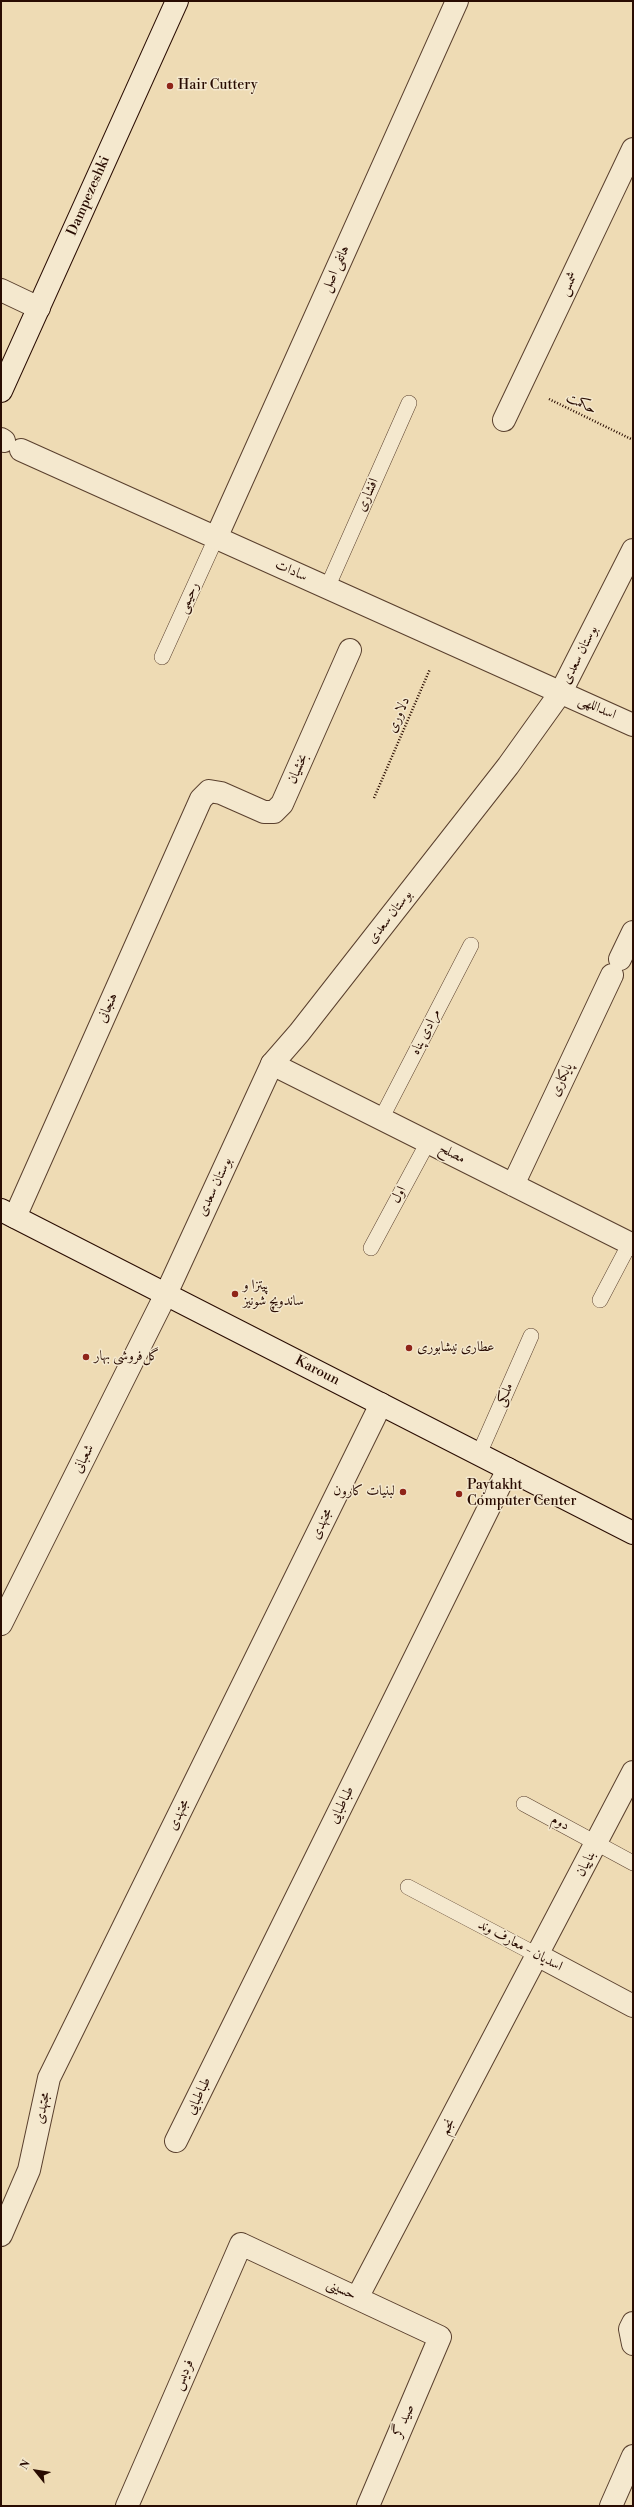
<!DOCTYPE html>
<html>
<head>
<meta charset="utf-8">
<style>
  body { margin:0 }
  #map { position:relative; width:634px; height:2507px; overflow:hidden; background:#eedbb4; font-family:"Libre Bodoni",serif }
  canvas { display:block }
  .frame { position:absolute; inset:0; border:2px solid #290c02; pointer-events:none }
  .north { position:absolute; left:16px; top:2451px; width:40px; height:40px; -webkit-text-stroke:3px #f4e8ce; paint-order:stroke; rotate:300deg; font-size:11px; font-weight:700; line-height:16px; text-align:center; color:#290c02 }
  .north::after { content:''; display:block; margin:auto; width:14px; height:18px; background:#290c02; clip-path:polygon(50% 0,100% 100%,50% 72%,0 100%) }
</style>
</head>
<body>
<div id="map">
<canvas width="634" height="2507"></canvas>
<div class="frame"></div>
<div class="north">N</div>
</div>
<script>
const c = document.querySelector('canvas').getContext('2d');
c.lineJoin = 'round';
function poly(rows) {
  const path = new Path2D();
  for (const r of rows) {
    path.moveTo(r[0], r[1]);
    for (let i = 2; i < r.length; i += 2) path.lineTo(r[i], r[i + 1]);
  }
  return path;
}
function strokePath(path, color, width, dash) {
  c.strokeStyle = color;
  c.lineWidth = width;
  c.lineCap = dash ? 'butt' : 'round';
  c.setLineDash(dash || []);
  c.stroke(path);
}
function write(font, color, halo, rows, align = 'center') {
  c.font = font + ' "Libre Bodoni",Amiri,serif';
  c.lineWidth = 3;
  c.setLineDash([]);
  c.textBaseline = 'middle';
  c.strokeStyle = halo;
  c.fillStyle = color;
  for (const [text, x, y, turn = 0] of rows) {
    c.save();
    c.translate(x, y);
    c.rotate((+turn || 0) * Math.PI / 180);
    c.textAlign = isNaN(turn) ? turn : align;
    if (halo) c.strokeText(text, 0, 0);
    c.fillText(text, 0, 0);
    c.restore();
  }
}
const service = poly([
  [327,588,409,403],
  [162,657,216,538],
  [381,1119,471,945],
  [371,1248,428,1142],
  [600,1300,630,1243],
  [479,1454,531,1336],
  [524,1804,633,1863],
  [408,1887,539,1956]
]);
const minor = poly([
  [1,290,39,308],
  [504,420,633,149],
  [1,439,4,441],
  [21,450,633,725],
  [216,538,457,1],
  [620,959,633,932],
  [272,1064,633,1245],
  [513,1185,612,975],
  [15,1217,201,799,209,791,221,793,264,812,274,812,282,804,350,650],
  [1,1624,166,1294],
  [539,1956,633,2006],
  [176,2141,508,1469],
  [1,2235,29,2170,49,2078,381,1404],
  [357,2298,633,1772],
  [633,2323,630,2329,633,2344],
  [127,2506,241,2244,440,2337,368,2506],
  [611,2506,633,2456]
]);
const tertiary = poly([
  [166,1294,272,1064,299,1033,508,766,561,692,633,550]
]);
const secondary = poly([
  [1,391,177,1],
  [1,1210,633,1533]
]);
strokePath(service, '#5a402e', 16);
strokePath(minor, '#5a402e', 24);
strokePath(tertiary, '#5a402e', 24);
strokePath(secondary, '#290c02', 24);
strokePath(poly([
  [549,399,633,440],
  [374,798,430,669]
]), '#290c02', 2.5, [1, 2]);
strokePath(service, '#f4e8ce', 15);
strokePath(minor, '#f4e8ce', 22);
strokePath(tertiary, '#f4e8ce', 22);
strokePath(secondary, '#f4e8ce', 22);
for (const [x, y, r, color] of [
  [170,86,4,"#8f2418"],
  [235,1294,4,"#8f2418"],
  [409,1348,4,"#8f2418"],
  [86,1357,4,"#8f2418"],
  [403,1492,4,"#8f2418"],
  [459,1494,4,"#8f2418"]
]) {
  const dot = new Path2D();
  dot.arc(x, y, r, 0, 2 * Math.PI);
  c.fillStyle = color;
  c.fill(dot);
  strokePath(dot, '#f4e8ce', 1.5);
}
write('14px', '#290c02', '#f4e8ce', [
  ["Hair Cuttery",178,86],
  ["پیتزا و",243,1286],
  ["ساندویچ شونیز",243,1302],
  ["عطاری نیشابوری",417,1348],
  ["گل‌فروشی بهار",94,1357],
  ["Paytakht",467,1486],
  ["Computer Center",467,1502],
  ["لبنیات کارون",395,1492,"right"]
], 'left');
write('14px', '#290c02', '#f4e8ce', [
  ["Dampezeshki",89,196,-66],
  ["هاتفی اصل",336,269,-66],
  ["شمس",569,284,-65],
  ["حکمت",581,404,26],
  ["افشاری",368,495,-66],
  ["سادات",291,571,24],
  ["رحیمی",189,598,-66],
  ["بوستان سعدی",580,655,-63],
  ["اسداللهی",597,708,24],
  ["دلاوری",399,715,-67],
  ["بخشیان",298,769,-66],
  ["بوستان سعدی",390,917,-52],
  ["هنجانی",108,1008,-66],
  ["مرادی پناه",426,1032,-63],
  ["پایکاری",562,1080,-65],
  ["مصلح",452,1154,27],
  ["بوستان سعدی",215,1187,-65],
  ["اول",399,1195,-62],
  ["Karoun",317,1371,27],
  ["ملکی",505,1395,-66],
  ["شعبانی",84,1459,-63],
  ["مجتهدی",322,1524,-64],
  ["طباطبایی",342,1805,-64],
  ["مجتهدی",179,1815,-64],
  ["دوم",560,1823,28],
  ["بناییان",586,1864,-63],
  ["اسدیان - معارف وند",520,1946,28],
  ["طباطبایی",199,2096,-64],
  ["مجتهدی",43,2108,-78],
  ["نجم",448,2127,-62],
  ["حسینی",341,2290,25],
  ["فردیس",184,2375,-67],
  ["صید گر",404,2421,-67]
]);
</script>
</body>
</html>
